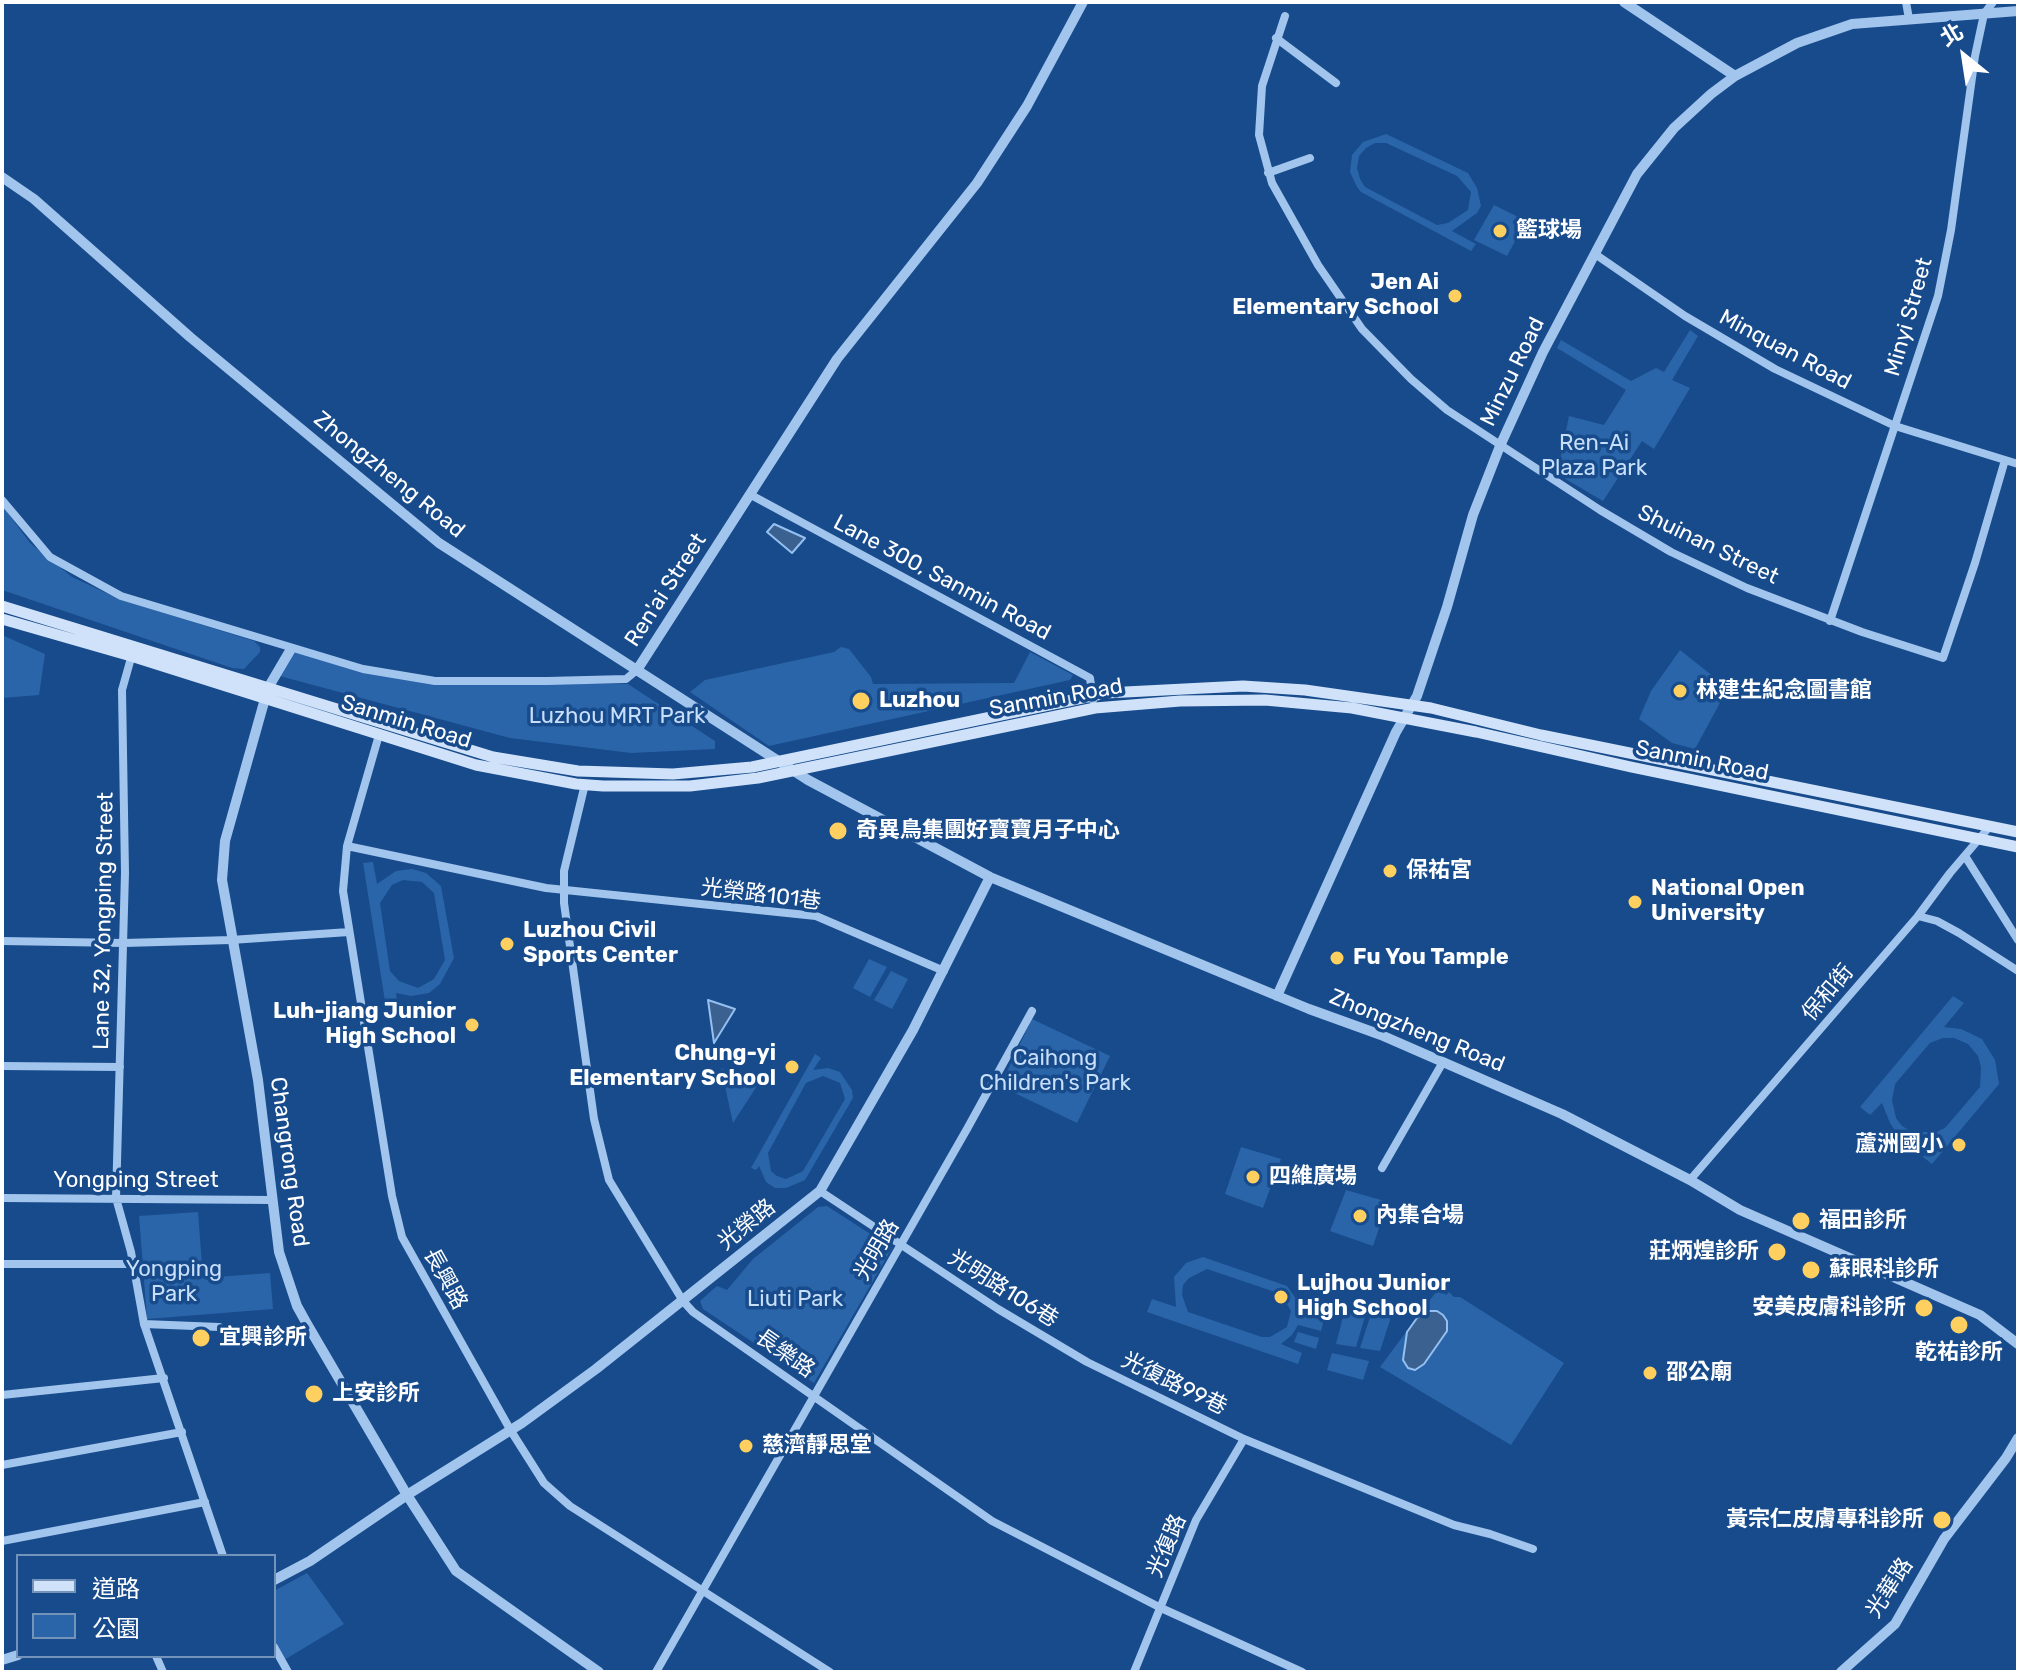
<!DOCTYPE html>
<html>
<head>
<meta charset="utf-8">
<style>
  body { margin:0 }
  #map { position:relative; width:2020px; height:1674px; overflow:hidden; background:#184b8b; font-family:Rubik,"Noto Sans TC",sans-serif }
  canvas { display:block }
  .frame { position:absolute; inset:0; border:4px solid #fff; pointer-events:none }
  .legend { position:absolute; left:16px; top:1554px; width:260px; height:104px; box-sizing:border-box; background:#184b8b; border:2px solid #7493b9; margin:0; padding:10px 14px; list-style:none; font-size:24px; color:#fff }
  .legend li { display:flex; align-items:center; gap:16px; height:40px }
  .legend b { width:40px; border:2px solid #7493b9 }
  .north { position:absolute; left:1924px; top:16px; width:80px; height:80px; -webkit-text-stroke:6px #184b8b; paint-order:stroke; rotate:330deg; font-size:22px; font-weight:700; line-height:32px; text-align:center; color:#fff }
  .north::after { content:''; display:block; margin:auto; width:28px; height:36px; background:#fff; clip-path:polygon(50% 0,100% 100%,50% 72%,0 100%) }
</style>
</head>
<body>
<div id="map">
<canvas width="2020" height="1674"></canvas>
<div class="frame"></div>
<ul class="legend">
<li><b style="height:10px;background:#cfe2fa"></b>道路</li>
<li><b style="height:22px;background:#2a65aa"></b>公園</li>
</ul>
<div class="north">北</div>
</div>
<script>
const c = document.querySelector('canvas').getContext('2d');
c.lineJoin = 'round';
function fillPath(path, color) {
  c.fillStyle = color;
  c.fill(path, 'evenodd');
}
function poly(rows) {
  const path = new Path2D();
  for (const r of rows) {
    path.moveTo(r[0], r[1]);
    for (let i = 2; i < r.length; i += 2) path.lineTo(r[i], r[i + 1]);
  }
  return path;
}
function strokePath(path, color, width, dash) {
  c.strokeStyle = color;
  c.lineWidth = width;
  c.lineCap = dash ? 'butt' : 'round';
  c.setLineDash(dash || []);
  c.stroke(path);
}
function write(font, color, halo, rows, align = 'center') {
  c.font = font + ' Rubik,"Noto Sans TC",sans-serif';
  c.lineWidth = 7;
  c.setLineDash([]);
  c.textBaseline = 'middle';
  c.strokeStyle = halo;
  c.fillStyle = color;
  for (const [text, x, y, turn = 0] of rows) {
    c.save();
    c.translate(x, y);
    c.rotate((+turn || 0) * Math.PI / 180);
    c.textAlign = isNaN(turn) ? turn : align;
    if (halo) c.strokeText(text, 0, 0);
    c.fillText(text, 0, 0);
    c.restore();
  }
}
fillPath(poly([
  [1386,134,1468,173,1477,188,1481,206,1477,213,1452,231,1476,244,1471,251,1361,192,1357,187,1350,172,1352,155,1363,142],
  [1375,143,1386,143,1457,176,1471,192,1468,210,1448,223,1437,225,1365,187,1360,179,1357,168,1359,156,1366,148],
  [1494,205,1526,221,1507,256,1474,240],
  [1690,330,1698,336,1672,380,1690,388,1654,449,1642,441,1603,501,1557,474,1569,416,1604,425,1626,390,1557,348,1561,340,1631,381,1656,368,1664,372],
  [2,505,30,543,72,577,119,599,254,641,260,647,260,652,244,669,232,668,2,590],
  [2,635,45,654,39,695,2,698],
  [841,647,849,649,871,677,873,684,1014,683,1030,652,1073,675,1070,680,769,746,690,692,705,680,834,652],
  [291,649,432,684,628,684,715,741,715,749,631,753,510,738,276,675],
  [1680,650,1728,688,1695,749,1672,743,1639,719,1651,691],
  [373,862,377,884,396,871,412,869,426,873,441,886,454,958,440,984,429,993,411,996,396,993,397,1000,385,1001,363,863],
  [403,880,422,882,434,893,445,960,434,979,418,988,399,981,390,971,380,903,392,885],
  [869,959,887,967,870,997,853,988],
  [891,971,908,979,892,1009,874,1000],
  [1953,996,1964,1003,1944,1027,1961,1029,1982,1039,1995,1060,1999,1084,1932,1164,1923,1157,1931,1147,1913,1143,1898,1135,1890,1123,1882,1103,1870,1115,1860,1107],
  [1943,1038,1954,1038,1968,1044,1978,1056,1981,1067,1980,1087,1945,1128,1936,1132,1912,1132,1902,1126,1896,1118,1892,1100,1895,1084,1930,1043],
  [1032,1019,1110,1056,1077,1123,1000,1086],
  [815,1054,821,1058,813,1070,828,1068,840,1072,852,1090,853,1098,805,1180,786,1188,775,1188,766,1182,759,1166,756,1170,751,1168],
  [823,1076,840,1083,845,1099,803,1171,786,1179,777,1176,771,1171,768,1153,806,1083],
  [721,1068,757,1086,733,1123],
  [1241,1147,1281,1159,1263,1208,1225,1194],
  [1346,1190,1388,1202,1373,1246,1330,1231],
  [827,1206,892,1248,814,1383,703,1309,700,1301,717,1286,727,1290,753,1259,818,1207],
  [198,1212,203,1278,270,1273,273,1309,147,1319,139,1216],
  [1203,1257,1287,1286,1301,1306,1300,1319,1302,1314,1324,1320,1321,1331,1298,1325,1292,1335,1281,1344,1302,1353,1298,1364,1147,1312,1152,1299,1176,1307,1174,1277,1186,1263],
  [1207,1269,1281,1294,1291,1311,1287,1327,1270,1337,1262,1337,1188,1312,1182,1295,1183,1285,1189,1278],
  [1439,1288,1446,1295,1449,1292,1454,1297,1460,1297,1564,1363,1511,1445,1380,1367],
  [1310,1299,1331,1305,1329,1316,1306,1310],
  [1345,1309,1366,1313,1356,1347,1336,1344],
  [1371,1314,1391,1317,1380,1351,1360,1348],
  [1298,1332,1319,1338,1316,1349,1294,1342],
  [1332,1353,1369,1361,1363,1380,1327,1370],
  [307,1573,344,1624,284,1660,274,1639,274,1591]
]), '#2a65aa');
const water = poly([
  [774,524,805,538,792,553,767,532,774,524],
  [708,1000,735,1009,714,1043,708,1000],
  [1428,1311,1437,1311,1443,1315,1447,1321,1447,1331,1424,1364,1415,1370,1408,1368,1403,1360,1407,1332,1417,1318,1428,1311]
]);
fillPath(water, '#3b6190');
strokePath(water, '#94c0f1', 2);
strokePath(poly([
  [1906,2,1909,19],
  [1285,16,1262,86,1259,135,1272,183,1318,265,1362,329,1411,379,1447,410,1600,510,1671,552,1747,588,1862,632,1943,658,1975,563,2005,460],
  [1276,38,1336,83],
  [1268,173,1310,158],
  [1595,254,1685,316,1775,369,1895,426,2018,464],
  [751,495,1090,678,1093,700],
  [2,500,50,557,121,596,363,669,435,681,547,681,626,679,637,670],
  [1830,621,1938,296,1951,230,1975,56,1984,14,1993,2],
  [133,651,122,690,125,873,116,1198,131,1252,144,1324,223,1556],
  [379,735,347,846,343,891,392,1196,402,1237,511,1431,544,1483,570,1506,830,1672],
  [585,784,564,871,564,903,594,1119,609,1180,683,1301,693,1312,992,1521,1161,1608,1302,1672],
  [347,846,546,888,816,916,944,971],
  [1965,856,2018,940],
  [1918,916,1937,921,1959,933,2018,971],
  [2,941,124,943,231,940,349,932],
  [2,1066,120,1067],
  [1382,1168,1443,1062],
  [1690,1180,1918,916,1950,873,1990,826],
  [820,1191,998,1309,1087,1362,1244,1439,1454,1525,1490,1534,1533,1549],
  [2,1198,271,1200],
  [2,1264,133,1264],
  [144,1324,219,1327],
  [2,1395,164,1378],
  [2,1465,182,1432],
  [2,1541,205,1502],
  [274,1647,288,1672],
  [156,1656,163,1672],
  [656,1672,967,1129,1032,1011],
  [1134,1672,1196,1520,1244,1439]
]), '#a2c5ee', 8);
strokePath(poly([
  [1624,2,1735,76],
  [2,177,34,199,190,337,439,543,808,780,990,877,1309,1009,1381,1035,1562,1114,1690,1180,1740,1210,1980,1315,2018,1344],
  [291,649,268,688,225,841,222,880,258,1080,279,1252,297,1306,307,1324,407,1495,456,1571,599,1672],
  [637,670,837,359,977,183,1027,106,1083,2],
  [1277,996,1396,732,1417,696,1447,607,1473,515,1500,446,1543,352,1637,174,1674,128,1711,94,1735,76,1797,43,1852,24,2018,11],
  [274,1580,310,1561,407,1495,522,1423,596,1369,820,1191,913,1030,990,877],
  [2,1660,18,1655],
  [1841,1672,1895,1624,1944,1539,2006,1458,2018,1438]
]), '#a2c5ee', 10);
strokePath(poly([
  [2,606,493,757,578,771,673,774,752,767,1106,693,1243,686,1305,690,1431,708,1541,735,2018,832],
  [2,619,131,656,476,765,576,784,603,786,690,786,758,778,1095,708,1180,701,1265,700,1352,708,1476,732,1631,767,2018,847]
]), '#cfe2fa', 11);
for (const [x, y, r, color] of [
  [1500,231,8,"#ffd05f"],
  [1455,296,8,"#ffd05f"],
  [1680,691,8,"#ffd05f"],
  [861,701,10,"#ffd05f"],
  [838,831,10,"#ffd05f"],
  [1390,871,8,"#ffd05f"],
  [1635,902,8,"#ffd05f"],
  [507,944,8,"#ffd05f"],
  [1337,958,8,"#ffd05f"],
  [472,1025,8,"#ffd05f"],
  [792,1067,8,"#ffd05f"],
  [1959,1145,8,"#ffd05f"],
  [1253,1177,8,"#ffd05f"],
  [1360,1216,8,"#ffd05f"],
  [1801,1221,10,"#ffd05f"],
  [1777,1252,10,"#ffd05f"],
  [1811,1270,10,"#ffd05f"],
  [1281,1297,8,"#ffd05f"],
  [1924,1308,10,"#ffd05f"],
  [1959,1325,10,"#ffd05f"],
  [201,1338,10,"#ffd05f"],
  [1650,1373,8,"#ffd05f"],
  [314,1394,10,"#ffd05f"],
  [746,1446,8,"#ffd05f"],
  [1942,1520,10,"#ffd05f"]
]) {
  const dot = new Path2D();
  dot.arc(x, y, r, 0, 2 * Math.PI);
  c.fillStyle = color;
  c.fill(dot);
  strokePath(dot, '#184b8b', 3);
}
write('bold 22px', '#fff', '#184b8b', [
  ["籃球場",1516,231],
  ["Jen Ai",1439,283,"right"],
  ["Elementary School",1439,308,"right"],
  ["林建生紀念圖書館",1696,691],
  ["Luzhou",879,701],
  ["奇異鳥集團好寶寶月子中心",856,831],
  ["保祐宮",1406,871],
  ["National Open",1651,889],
  ["University",1651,914],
  ["Luzhou Civil",523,931],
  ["Sports Center",523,956],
  ["Fu You Tample",1353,958],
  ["Luh-jiang Junior",456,1012,"right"],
  ["High School",456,1037,"right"],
  ["Chung-yi",776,1054,"right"],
  ["Elementary School",776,1079,"right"],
  ["蘆洲國小",1943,1145,"right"],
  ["四維廣場",1269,1177],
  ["內集合場",1376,1216],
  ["福田診所",1819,1221],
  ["莊炳煌診所",1759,1252,"right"],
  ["蘇眼科診所",1829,1270],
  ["Lujhou Junior",1297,1284],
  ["High School",1297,1309],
  ["安美皮膚科診所",1906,1308,"right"],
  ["宜興診所",219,1338],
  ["乾祐診所",1959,1353,"center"],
  ["邵公廟",1666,1373],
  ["上安診所",332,1394],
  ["慈濟靜思堂",762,1446],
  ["黃宗仁皮膚專科診所",1924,1520,"right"]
], 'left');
write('22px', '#fff', '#184b8b', [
  ["Minyi Street",1909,317,-74],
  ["Minquan Road",1785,350,28],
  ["Minzu Road",1513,372,-64],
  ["Zhongzheng Road",389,475,39],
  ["Shuinan Street",1708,545,26],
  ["Lane 300, Sanmin Road",942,578,28],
  ["Ren'ai Street",666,590,-57],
  ["Sanmin Road",1056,698,-10],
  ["Sanmin Road",406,722,17],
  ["Sanmin Road",1702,761,11],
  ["光榮路101巷",761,895,7],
  ["Lane 32, Yongping Street",104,921,-89],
  ["保和街",1828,993,-50],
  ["Zhongzheng Road",1417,1031,22],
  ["Changrong Road",289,1162,82],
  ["Yongping Street",136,1181],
  ["光榮路",747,1225,-39],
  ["光明路",877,1250,-60],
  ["長興路",445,1279,61],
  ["光明路106巷",1003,1289,32],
  ["長樂路",785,1354,35],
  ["光復路99巷",1174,1384,26],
  ["光復路",1167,1546,-67],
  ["光華路",1890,1588,-57]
]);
write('22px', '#c8dffa', '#184b8b', [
  ["Ren-Ai",1594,444],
  ["Plaza Park",1594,469],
  ["Luzhou MRT Park",617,717],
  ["Caihong",1055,1059],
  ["Children's Park",1055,1084],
  ["Yongping",174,1270],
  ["Park",174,1295],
  ["Liuti Park",795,1300]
]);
</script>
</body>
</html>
